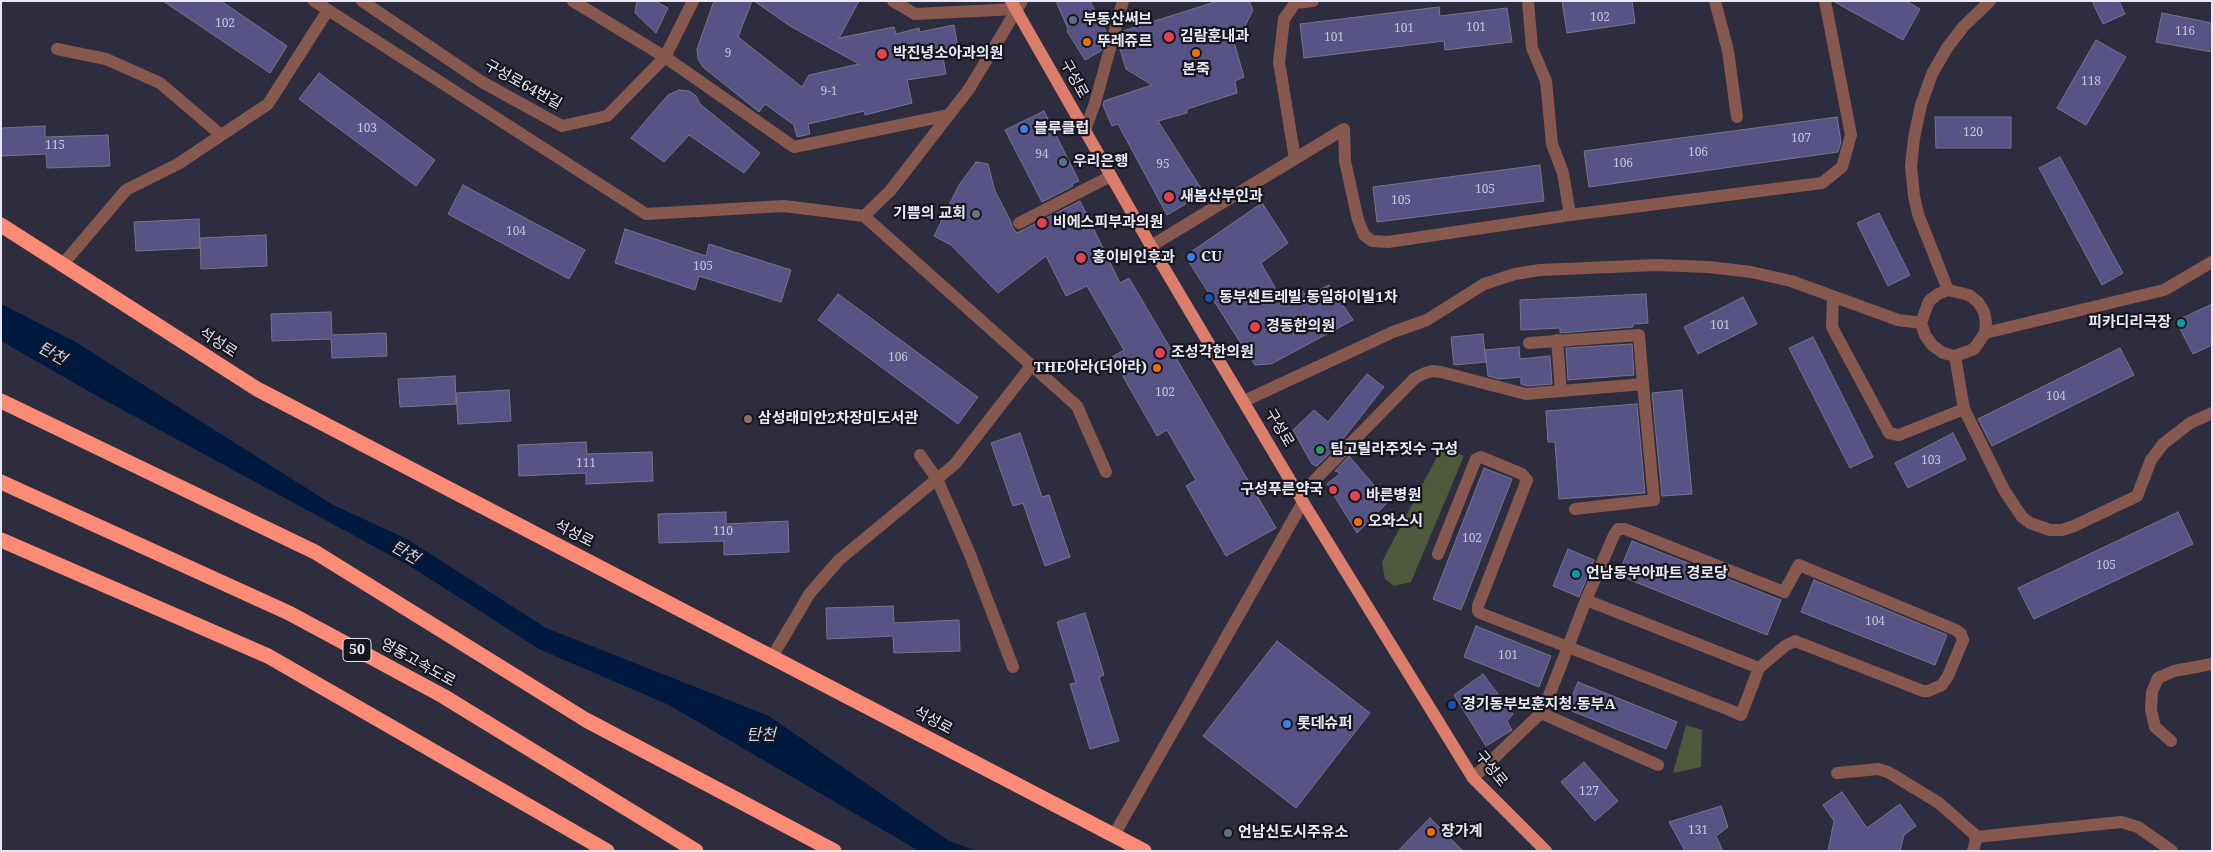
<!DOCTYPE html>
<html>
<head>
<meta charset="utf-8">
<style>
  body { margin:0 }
  #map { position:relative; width:2213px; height:852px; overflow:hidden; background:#2e2d3f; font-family:"Noto Serif",serif }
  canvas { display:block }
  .frame { position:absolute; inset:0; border:2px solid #e9e9f5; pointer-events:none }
</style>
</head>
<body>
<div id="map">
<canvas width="2213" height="852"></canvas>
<div class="frame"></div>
</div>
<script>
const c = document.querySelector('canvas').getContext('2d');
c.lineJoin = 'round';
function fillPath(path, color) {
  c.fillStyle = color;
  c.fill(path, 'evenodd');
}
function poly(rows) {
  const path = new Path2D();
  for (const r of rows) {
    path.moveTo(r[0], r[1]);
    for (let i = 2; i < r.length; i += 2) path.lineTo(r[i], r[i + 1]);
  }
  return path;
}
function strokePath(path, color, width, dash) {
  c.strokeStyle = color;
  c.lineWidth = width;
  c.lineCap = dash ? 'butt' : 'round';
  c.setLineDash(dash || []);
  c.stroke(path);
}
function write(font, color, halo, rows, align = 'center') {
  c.font = font + ' "Noto Serif","Noto Sans KR",serif';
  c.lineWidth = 4.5;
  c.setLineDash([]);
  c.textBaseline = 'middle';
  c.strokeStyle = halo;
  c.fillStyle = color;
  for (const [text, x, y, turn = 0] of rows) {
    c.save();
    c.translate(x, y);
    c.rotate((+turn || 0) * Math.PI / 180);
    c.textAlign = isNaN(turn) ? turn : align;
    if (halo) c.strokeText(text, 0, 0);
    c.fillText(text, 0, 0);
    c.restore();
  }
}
fillPath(poly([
  [1442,447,1464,456,1411,582,1394,586,1385,579,1382,562],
  [1686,725,1702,730,1701,767,1673,773]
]), '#4f593b');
fillPath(poly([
  [1,304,74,341,333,505,407,539,546,628,769,716,949,841,977,851,919,851,669,705,539,649,410,566,97,396,1,341]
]), '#001a3f');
const building = poly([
  [163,1,221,1,287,46,270,73,163,1],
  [637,1,655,1,668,8,656,33,635,13,637,1],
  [714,1,752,1,738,37,802,87,809,75,859,64,790,26,754,1,859,1,839,38,894,27,896,34,919,28,920,32,954,25,959,54,943,57,946,74,907,80,912,103,865,115,864,111,808,124,810,134,797,137,794,125,765,104,759,112,703,67,698,59,697,49,714,1],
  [1056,1,1090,1,1106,31,1101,51,1085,60,1067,31,1068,29,1056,1],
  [1218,1,1249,1,1253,10,1243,30,1232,35,1244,77,1235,81,1237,93,1187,109,1187,113,1158,121,1204,193,1167,215,1118,124,1112,126,1103,105,1104,101,1152,85,1126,69,1119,46,1123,31,1218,1],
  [1562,1,1632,1,1635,23,1567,33,1562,1],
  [1833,1,1906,1,1920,9,1903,40,1833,1],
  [2092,1,2119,1,2125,14,2103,24,2092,1],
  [1439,7,1440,16,1507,8,1512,42,1445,50,1444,41,1304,58,1300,24,1439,7],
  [2162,13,2212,23,2212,52,2156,42,2162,13],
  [2096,40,2126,57,2086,125,2057,108,2096,40],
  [319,73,435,160,416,186,299,99,319,73],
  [679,90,689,91,696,96,700,104,760,153,744,173,689,135,664,162,631,138,668,95,679,90],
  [1044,111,1079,181,1072,184,1073,186,1042,202,1005,130,1044,111],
  [1837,117,1841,142,1838,152,1589,187,1584,151,1837,117],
  [1935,117,2011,117,2011,148,1936,148,1935,117],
  [45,126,45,137,108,135,110,166,47,168,46,154,1,156,1,128,45,126],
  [2060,157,2123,273,2102,285,2039,168,2060,157],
  [976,162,988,164,995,191,1011,222,1012,227,1017,233,1080,201,1120,283,1129,278,1276,528,1226,556,1186,486,1196,480,1167,430,1157,436,1112,357,1124,350,1087,286,1066,296,1046,256,998,293,951,245,934,236,959,185,976,162],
  [1540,165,1544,201,1377,222,1373,187,1540,165],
  [463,185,585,250,569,279,448,214,463,185],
  [1262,203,1288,243,1261,263,1282,300,1302,290,1306,296,1329,285,1353,320,1271,364,1255,365,1185,256,1262,203],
  [1879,213,1910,275,1888,286,1857,223,1879,213],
  [199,219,200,248,136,251,134,222,199,219],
  [625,229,706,256,709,244,791,270,781,302,699,276,695,290,615,263,625,229],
  [266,235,267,266,201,269,200,238,266,235],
  [838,294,978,397,958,424,818,320,838,294],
  [1646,294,1648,323,1633,324,1633,327,1560,333,1560,328,1521,330,1520,300,1646,294],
  [1743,297,1757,324,1698,354,1684,327,1743,297],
  [2212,304,2212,345,2193,354,2176,321,2212,304],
  [331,312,332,335,386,333,387,356,332,358,331,339,272,341,271,314,331,312],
  [1483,334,1486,362,1454,365,1451,337,1483,334],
  [1813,337,1873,457,1850,468,1789,348,1813,337],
  [1632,344,1634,375,1568,380,1566,348,1632,344],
  [1519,347,1520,359,1550,356,1552,384,1527,386,1521,384,1521,377,1499,379,1488,376,1485,350,1519,347],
  [2120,348,2134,375,1992,446,1978,419,2120,348],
  [1367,374,1384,387,1339,444,1317,466,1312,464,1293,430,1314,410,1328,422,1367,374],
  [455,376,456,404,400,407,398,379,455,376],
  [509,390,511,421,458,424,456,393,509,390],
  [1682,390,1692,494,1662,496,1652,393,1682,390],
  [1637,404,1645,493,1559,499,1555,442,1548,442,1546,411,1637,404],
  [1020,433,1042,497,1049,495,1070,557,1045,566,1023,503,1013,506,991,443,1020,433],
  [1953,433,1966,459,1908,488,1895,463,1953,433],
  [586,442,587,454,652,452,653,481,586,484,586,473,519,476,518,445,586,442],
  [1349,456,1388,502,1357,533,1327,484,1341,473,1335,471,1349,456],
  [1484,468,1512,479,1461,610,1433,599,1484,468],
  [726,512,726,524,788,521,789,552,724,555,724,541,659,543,658,514,726,512],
  [2178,512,2193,544,2034,619,2018,588,2178,512],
  [1632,541,1781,600,1767,635,1618,575,1632,541],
  [1568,549,1594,560,1579,597,1553,586,1568,549],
  [1814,580,1947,635,1935,665,1801,612,1814,580],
  [893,606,894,623,959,620,960,651,894,653,893,636,827,639,826,608,893,606],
  [1085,613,1104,675,1099,677,1119,741,1090,749,1070,684,1076,683,1057,622,1085,613],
  [1476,626,1551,656,1539,687,1464,657,1476,626],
  [1277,641,1370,713,1296,808,1203,736,1277,641],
  [1483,674,1513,714,1507,721,1512,730,1486,746,1454,695,1483,674],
  [1578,682,1677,722,1666,749,1567,709,1578,682],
  [1584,762,1618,801,1595,821,1561,782,1584,762],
  [1842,792,1867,828,1900,804,1916,826,1904,835,1900,851,1828,851,1834,821,1823,805,1842,792],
  [1721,806,1728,827,1716,836,1723,851,1685,851,1669,822,1721,806],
  [1430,818,1463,851,1398,851,1430,818]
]);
fillPath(building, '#575385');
strokePath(building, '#76758b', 1);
strokePath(poly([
  [314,1,646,214,784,206,864,216,1077,406,1106,472],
  [362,1,482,82,562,126,607,116,665,57,693,1],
  [573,1,665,57,794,147,949,115],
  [893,1,915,14,1016,9],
  [1528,1,1532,48,1546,81,1552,144,1563,173,1570,215],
  [1715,1,1728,51,1737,117],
  [57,49,106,59,160,83,221,135],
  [1085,130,1095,103,1123,1],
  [1295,159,1279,62,1284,19,1295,3,1313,1],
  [864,216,890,191,969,89,1022,1],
  [1019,223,1111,176],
  [1151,246,1344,129,1345,161,1358,220,1364,235,1372,241,1388,242,1570,215,1822,183,1842,167,1851,135,1825,1],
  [63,264,126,190,178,164,268,104,328,10],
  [1948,290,1969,295,1978,302,1984,312,1986,322,1985,333],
  [1833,297,1832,327,1889,433,1899,435,1964,409],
  [1921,323,1929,301,1938,294,1948,290,1918,214,1914,196,1911,166,1914,138,1921,105,1932,74,1947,48,1963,27,1990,1],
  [1557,340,1561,391],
  [1529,343,1639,335,1643,384],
  [1955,356,1964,409,2004,490,2022,517,2030,523,2050,530,2062,530,2074,526,2137,496,2151,460,2163,444,2190,423,2212,413],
  [1244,401,1393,332,1427,320,1484,284,1515,274,1540,270,1656,265,1709,267,1751,272,1791,281,1898,320,1921,323,1925,335,1932,345,1943,353,1955,356,1974,349,1985,333,2164,290,2212,262],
  [920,455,937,479,969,552,1013,667],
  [1300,495,1415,378,1423,374,1432,371,1441,372,1526,394,1643,384,1654,500,1575,509],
  [1438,554,1476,459,1481,457,1522,474,1527,480,1478,606,1478,611,1480,613,1568,647,1727,709,1741,715,1759,668,1586,600,1568,647,1547,701,1541,713,1473,778],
  [1586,600,1614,535,1618,529,1625,529,1784,592,1799,565,1956,630,1961,634,1963,640,1948,676,1942,685,1928,691,1923,691,1795,641,1785,646,1759,668],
  [772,657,810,593,839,560,955,464,1031,366],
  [1541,713,1658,765],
  [2171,741,2155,727,2151,710,2152,692,2158,678,2174,671,2212,664],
  [1837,773,1878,769,1888,772,1939,803,1974,834,1976,840,1973,851],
  [1114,835,1303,502],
  [1976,837,2121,822,2138,827,2172,851]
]), '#86584e', 12);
strokePath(poly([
  [1011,1,1151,246,1303,502,1473,778,1546,851]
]), '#da7d6a', 12);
strokePath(poly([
  [1,225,257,389,1144,851],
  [1,401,315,552,586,720,834,851],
  [1,482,289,613,443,696,696,851],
  [1,540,268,656,607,851]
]), '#fb8b74', 15);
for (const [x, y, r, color] of [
  [1073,20,5,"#5c6f8a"],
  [1169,37,6,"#e0444e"],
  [1087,42,5,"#e8710a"],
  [1196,53,5,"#e8710a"],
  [882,54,6,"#e0444e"],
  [1024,129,5,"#3f7fe0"],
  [1063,162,5,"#5c6f8a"],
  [1169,197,6,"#e0444e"],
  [976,214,5,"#6b7280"],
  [1042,223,6,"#e0444e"],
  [1191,257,5,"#3f7fe0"],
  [1081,258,6,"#e0444e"],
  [1209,298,5,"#1a4fb4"],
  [2181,323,5,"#0f9aa8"],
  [1255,327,6,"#e0444e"],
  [1160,353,6,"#e0444e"],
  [1157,368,5,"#e8710a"],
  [748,419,5,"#8d6e63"],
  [1320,450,5,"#2e9e5b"],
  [1333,490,5,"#e0444e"],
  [1355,496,6,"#e0444e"],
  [1358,522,5,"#e8710a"],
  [1576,574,5,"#0f9aa8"],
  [1452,705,5,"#1a4fb4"],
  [1287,724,5,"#3f7fe0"],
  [1431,832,5,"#e8710a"],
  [1228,833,5,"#5c6f8a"]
]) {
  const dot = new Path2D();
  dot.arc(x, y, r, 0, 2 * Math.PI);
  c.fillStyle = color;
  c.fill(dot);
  strokePath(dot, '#17161f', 2);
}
write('12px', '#c4c4d9', null, [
  ["102",1600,18],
  ["102",225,24],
  ["101",1476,28],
  ["101",1404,29],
  ["116",2185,32],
  ["101",1334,38],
  ["9",728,54],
  ["118",2091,82],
  ["9-1",829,92],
  ["103",367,129],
  ["120",1973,133],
  ["107",1801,139],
  ["115",55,146],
  ["106",1698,153],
  ["94",1042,155],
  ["106",1623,164],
  ["95",1163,165],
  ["105",1485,190],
  ["105",1401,201],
  ["104",516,232],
  ["105",703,267],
  ["101",1720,326],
  ["106",898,358],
  ["102",1165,393],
  ["104",2056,397],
  ["103",1931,461],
  ["111",586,464],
  ["110",723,532],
  ["102",1472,539],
  ["105",2106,566],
  ["104",1875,622],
  ["101",1508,656],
  ["127",1589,792],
  ["131",1698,831]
]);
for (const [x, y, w] of [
  [357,650,28]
]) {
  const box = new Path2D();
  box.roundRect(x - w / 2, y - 11.5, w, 23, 4);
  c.fillStyle = '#17161f';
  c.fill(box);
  strokePath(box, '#e9e9f5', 1);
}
write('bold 14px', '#e9e9f5', null, [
  ["50",357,650]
]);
write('bold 15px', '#e9e9f5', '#17161f', [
  ["부동산써브",1083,20],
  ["김람훈내과",1180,37],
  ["뚜레쥬르",1097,42],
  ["박진녕소아과의원",893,54],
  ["본죽",1196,70,"center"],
  ["블루클럽",1034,129],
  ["우리은행",1073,162],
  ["새봄산부인과",1180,197],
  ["기쁨의 교회",966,214,"right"],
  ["비에스피부과의원",1053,223],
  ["CU",1201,257],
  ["홍이비인후과",1092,258],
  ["동부센트레빌.동일하이빌1차",1219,298],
  ["피카디리극장",2171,323,"right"],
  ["경동한의원",1266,327],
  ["조성각한의원",1171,353],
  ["THE아라(더아라)",1147,368,"right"],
  ["삼성래미안2차장미도서관",758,419],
  ["팀고릴라주짓수 구성",1330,450],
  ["구성푸른약국",1323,490,"right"],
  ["바른병원",1366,496],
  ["오와스시",1368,522],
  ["언남동부아파트 경로당",1586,574],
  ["경기동부보훈지청.동부A",1462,705],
  ["롯데슈퍼",1297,724],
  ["장가계",1441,832],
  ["언남신도시주유소",1238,833]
], 'left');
write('15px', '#e9e9f5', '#17161f', [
  ["구성로",1074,79,61],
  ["구성로64번길",523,85,29],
  ["석성로",218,343,33],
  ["구성로",1279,428,59],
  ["석성로",574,534,27],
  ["영동고속도로",418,663,29],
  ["석성로",933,721,28],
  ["구성로",1491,769,51]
]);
write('italic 16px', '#c4d9f4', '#17161f', [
  ["탄천",52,354,29],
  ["탄천",405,553,30],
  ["탄천",761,735]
]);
</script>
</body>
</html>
